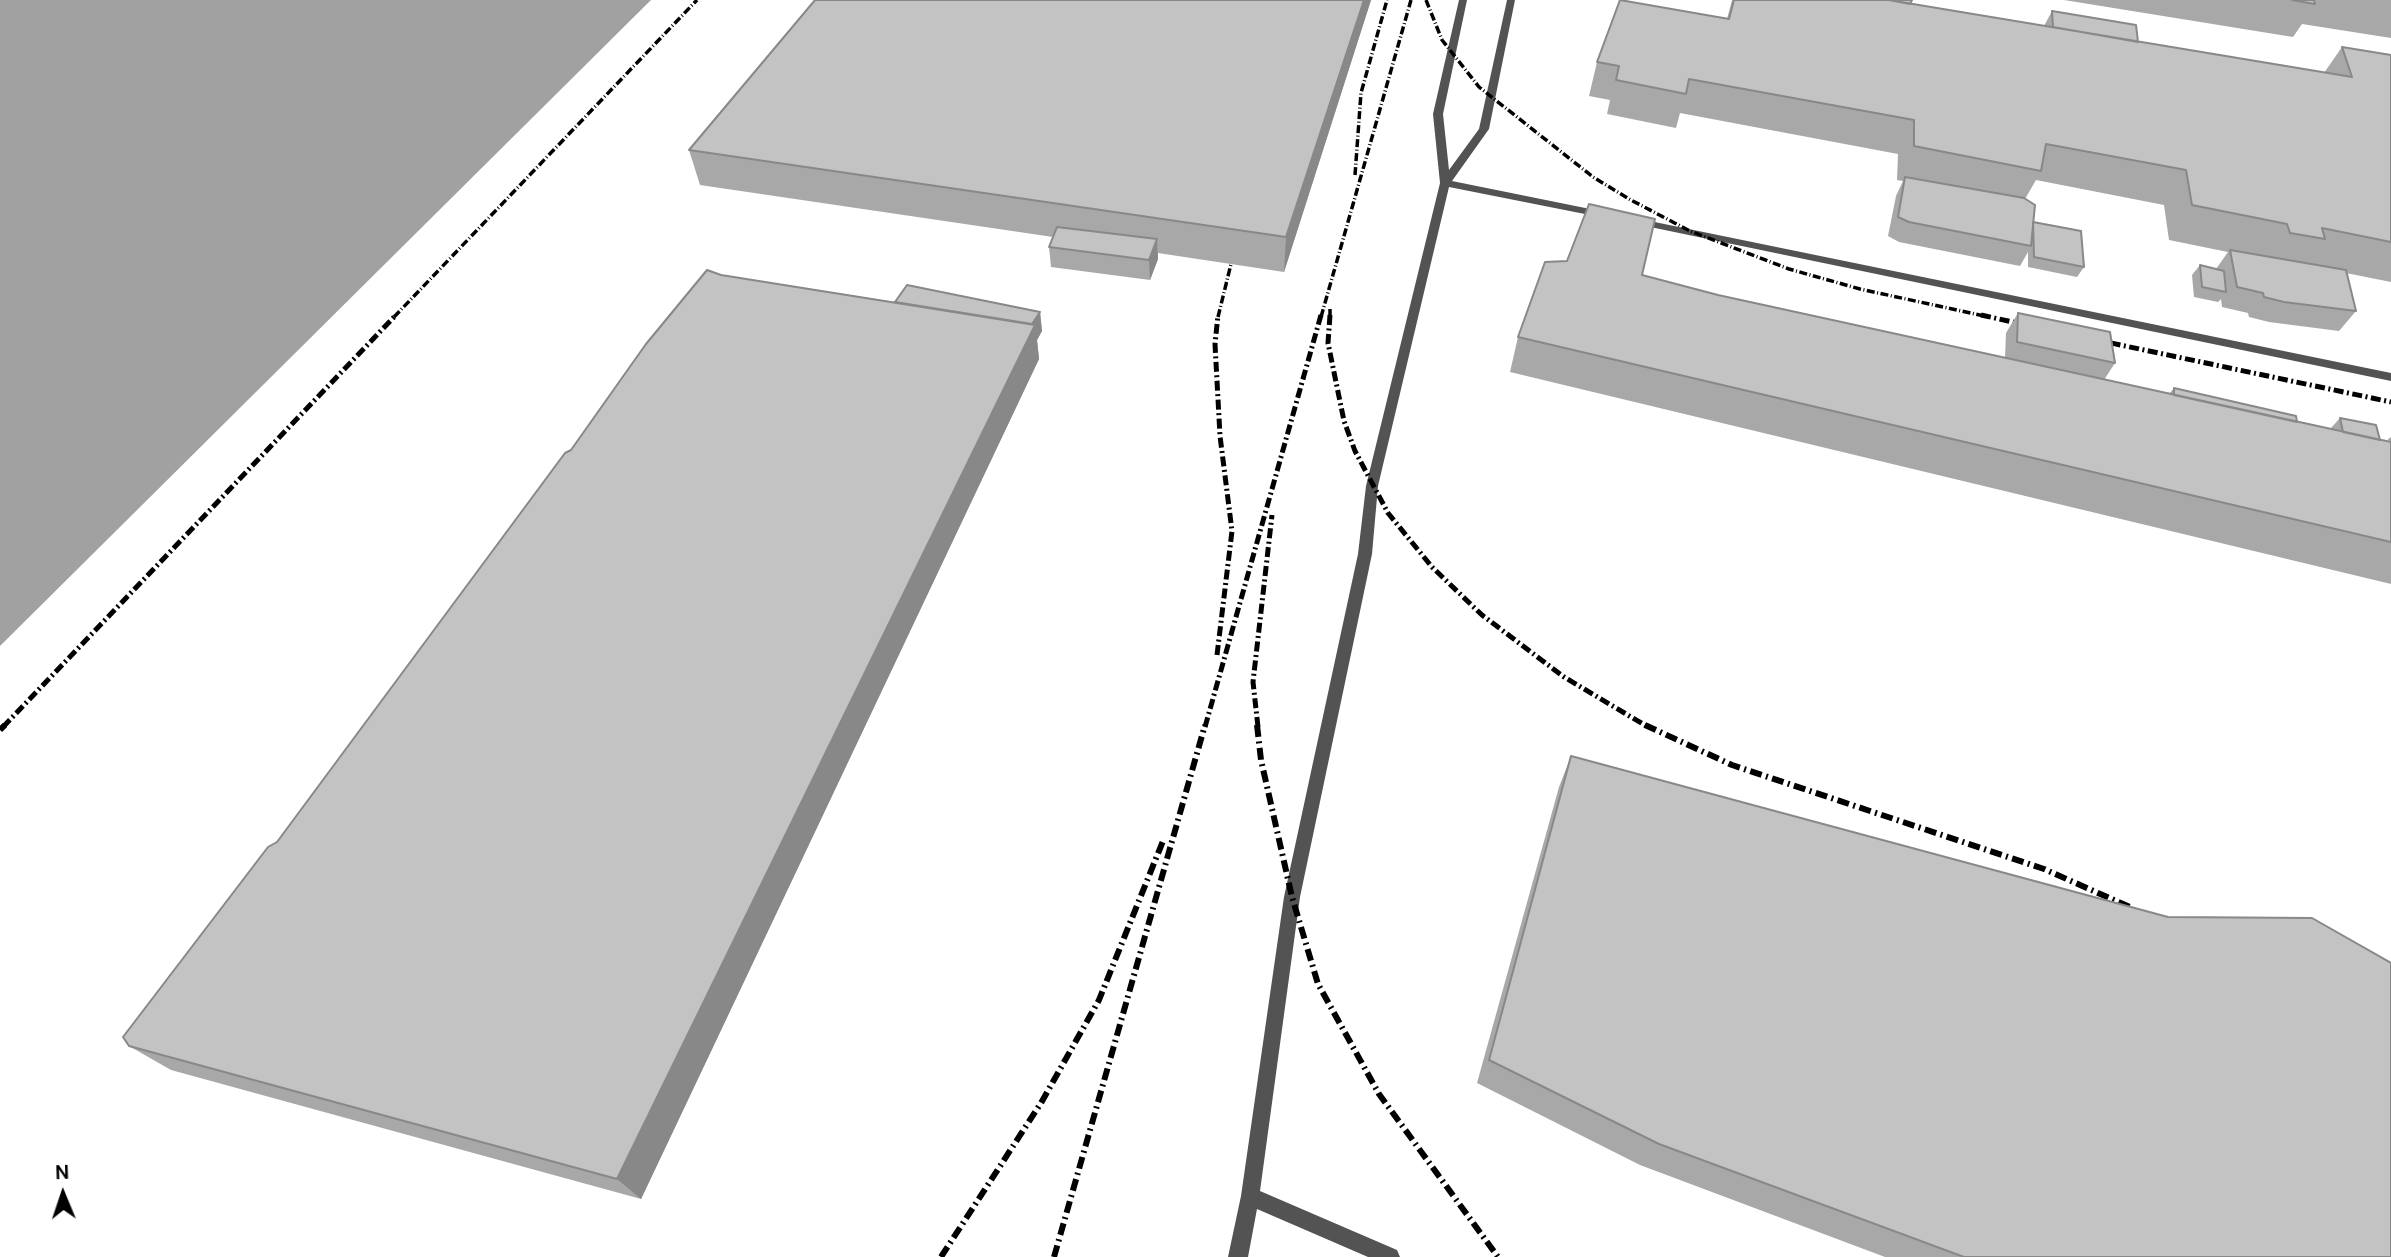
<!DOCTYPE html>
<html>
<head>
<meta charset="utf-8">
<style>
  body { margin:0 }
  #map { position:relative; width:2391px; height:1257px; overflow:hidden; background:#fff; font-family:"DM Sans",sans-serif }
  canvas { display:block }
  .north { position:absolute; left:28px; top:1159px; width:70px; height:70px; -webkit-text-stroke:5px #fff; paint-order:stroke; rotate:358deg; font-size:19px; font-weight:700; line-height:28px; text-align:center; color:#000 }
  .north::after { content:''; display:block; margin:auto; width:24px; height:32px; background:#000; clip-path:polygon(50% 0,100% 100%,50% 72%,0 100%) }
</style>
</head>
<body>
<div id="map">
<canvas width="2391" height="1257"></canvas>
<div class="north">N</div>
</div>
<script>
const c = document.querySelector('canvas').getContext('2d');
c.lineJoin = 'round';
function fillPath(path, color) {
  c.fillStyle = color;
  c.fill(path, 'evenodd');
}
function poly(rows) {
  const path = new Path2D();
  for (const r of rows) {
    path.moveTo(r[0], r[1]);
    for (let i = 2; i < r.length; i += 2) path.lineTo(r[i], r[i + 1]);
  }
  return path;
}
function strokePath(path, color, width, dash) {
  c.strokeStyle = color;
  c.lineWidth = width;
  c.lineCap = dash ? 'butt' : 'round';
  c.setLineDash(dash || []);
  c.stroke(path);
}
fillPath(poly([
  [0,0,651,0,0,646]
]), '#a1a1a1');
fillPath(poly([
  [1459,0,1467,0,1443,114,1449,170,1479,129,1507,0,1515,0,1489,129,1452,181,1605,212,1610,215,1605,218,1449,187,1378,486,1372,554,1300,897,1260,1191,1397,1250,1400,1257,1368,1257,1257,1209,1248,1257,1228,1257,1241,1196,1284,897,1358,554,1366,486,1440,183,1433,114,1459,0],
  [1635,218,2391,373,2391,381,1631,223,1631,219,1635,218]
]), '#535353');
strokePath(poly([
  [1426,0,1442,40,1479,87,1593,177,1629,199,1690,231,1789,269,1860,289,1989,317],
  [1355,175,1361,93,1387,0],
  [394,317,697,0],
  [1218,317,1231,264],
  [1321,317,1411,0],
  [1330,317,1330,309]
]), '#000', 3.5, [8, 2.5, 1, 2.5]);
strokePath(poly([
  [1330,315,1328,343,1344,421,1355,451,1388,513,1432,567,1482,615,1564,677,1648,727],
  [1981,315,2031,326],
  [2092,339,2391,402],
  [1217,655,1232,531,1220,436,1215,344,1218,315],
  [3,727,396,315],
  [1205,727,1321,315],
  [1258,727,1253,682,1272,515]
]), '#000', 5, [10, 3.5, 2, 3.5]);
strokePath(poly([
  [1257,725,1261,760,1292,897,1318,984,1379,1094,1498,1257],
  [1645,725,1732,765,2044,869,2132,908],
  [0,730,5,725],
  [941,1257,1041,1103,1099,1000,1163,841],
  [1054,1257,1205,725]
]), '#000', 6, [12, 4.5, 2, 4.5]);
fillPath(poly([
  [815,0,1371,0,1284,272,1158,253,1158,259,1150,280,1051,267,1049,247,1053,237,700,185,689,150],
  [1732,0,1912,0,1910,4,2044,26,2052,11,2138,42,2324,73,2342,47,2391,55,2391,282,2346,273,2356,311,2339,331,2269,322,2249,317,2248,313,2222,307,2221,299,2218,302,2194,297,2192,275,2200,265,2216,269,2228,252,2169,240,2164,205,2036,180,2025,199,2034,222,2084,267,2077,277,2028,267,2028,252,2020,266,1899,242,1888,236,1896,196,1903,181,1897,180,1898,154,1680,113,1676,128,1607,114,1610,100,1589,96,1597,62,1727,19],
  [2064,0,2391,0,2391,38,2302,24,2293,37],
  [721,275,895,302,1040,312,1042,331,1037,340,1039,359,641,1199,171,1070,129,1046,277,842,571,450],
  [1642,275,1718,295,2005,358,2006,333,2018,313,2115,363,2104,380,2169,394,2174,388,2297,422,2331,429,2331,428,2340,418,2380,440,2389,442,2388,439,2391,437,2391,584,1510,372,1518,337],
  [1571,756,2391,1257,1885,1257,1640,1165,1477,1083,1559,787]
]), '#a8a8a8');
fillPath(poly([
  [1364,0,1371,0,1284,272,1286,237],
  [1157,239,1158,259,1150,280,1149,260],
  [1040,312,1042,331,1037,340,1039,359,641,1199,617,1179,1029,330]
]), '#888');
const building = poly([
  [815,0,1364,0,1286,237,689,150,815,0],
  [1620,0,1729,19,1734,0,1889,0,2352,77,2342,47,2391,55,2391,242,2322,228,2325,239,2290,233,2287,224,2192,205,2186,170,2046,144,2041,171,1914,146,1914,120,1689,79,1686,94,1616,80,1619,66,1597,62,1620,0],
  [1889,0,1912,0,1910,4,1889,0],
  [2292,0,2314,0,2315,4,2292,0],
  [2052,11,2136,25,2138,42,2053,27,2052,11],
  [1905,177,2024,198,2035,205,2031,246,1909,222,1898,217,1905,177],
  [1589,204,1655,219,1642,275,1718,295,2391,442,2391,542,1518,337,1545,262,1567,261,1589,204],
  [2033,222,2081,231,2084,267,2034,257,2033,222],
  [1057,227,1157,239,1149,260,1049,247,1057,227],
  [2230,250,2346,270,2356,311,2284,302,2264,297,2263,293,2237,287,2230,250],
  [2200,265,2224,271,2226,292,2202,287,2200,265],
  [707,270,721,275,1035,325,617,1179,129,1046,123,1037,268,847,277,842,565,453,571,450,646,344,707,270],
  [907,285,1040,312,1032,324,895,302,907,285],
  [2018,313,2110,332,2115,363,2017,342,2018,313],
  [2174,388,2296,416,2297,422,2174,395,2174,388],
  [2340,418,2376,425,2380,440,2343,432,2340,418],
  [1571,756,2168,917,2312,918,2391,963,2391,1257,1964,1257,1659,1144,1489,1060,1571,756]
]);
fillPath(building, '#c3c3c3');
strokePath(building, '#888', 2);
</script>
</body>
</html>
